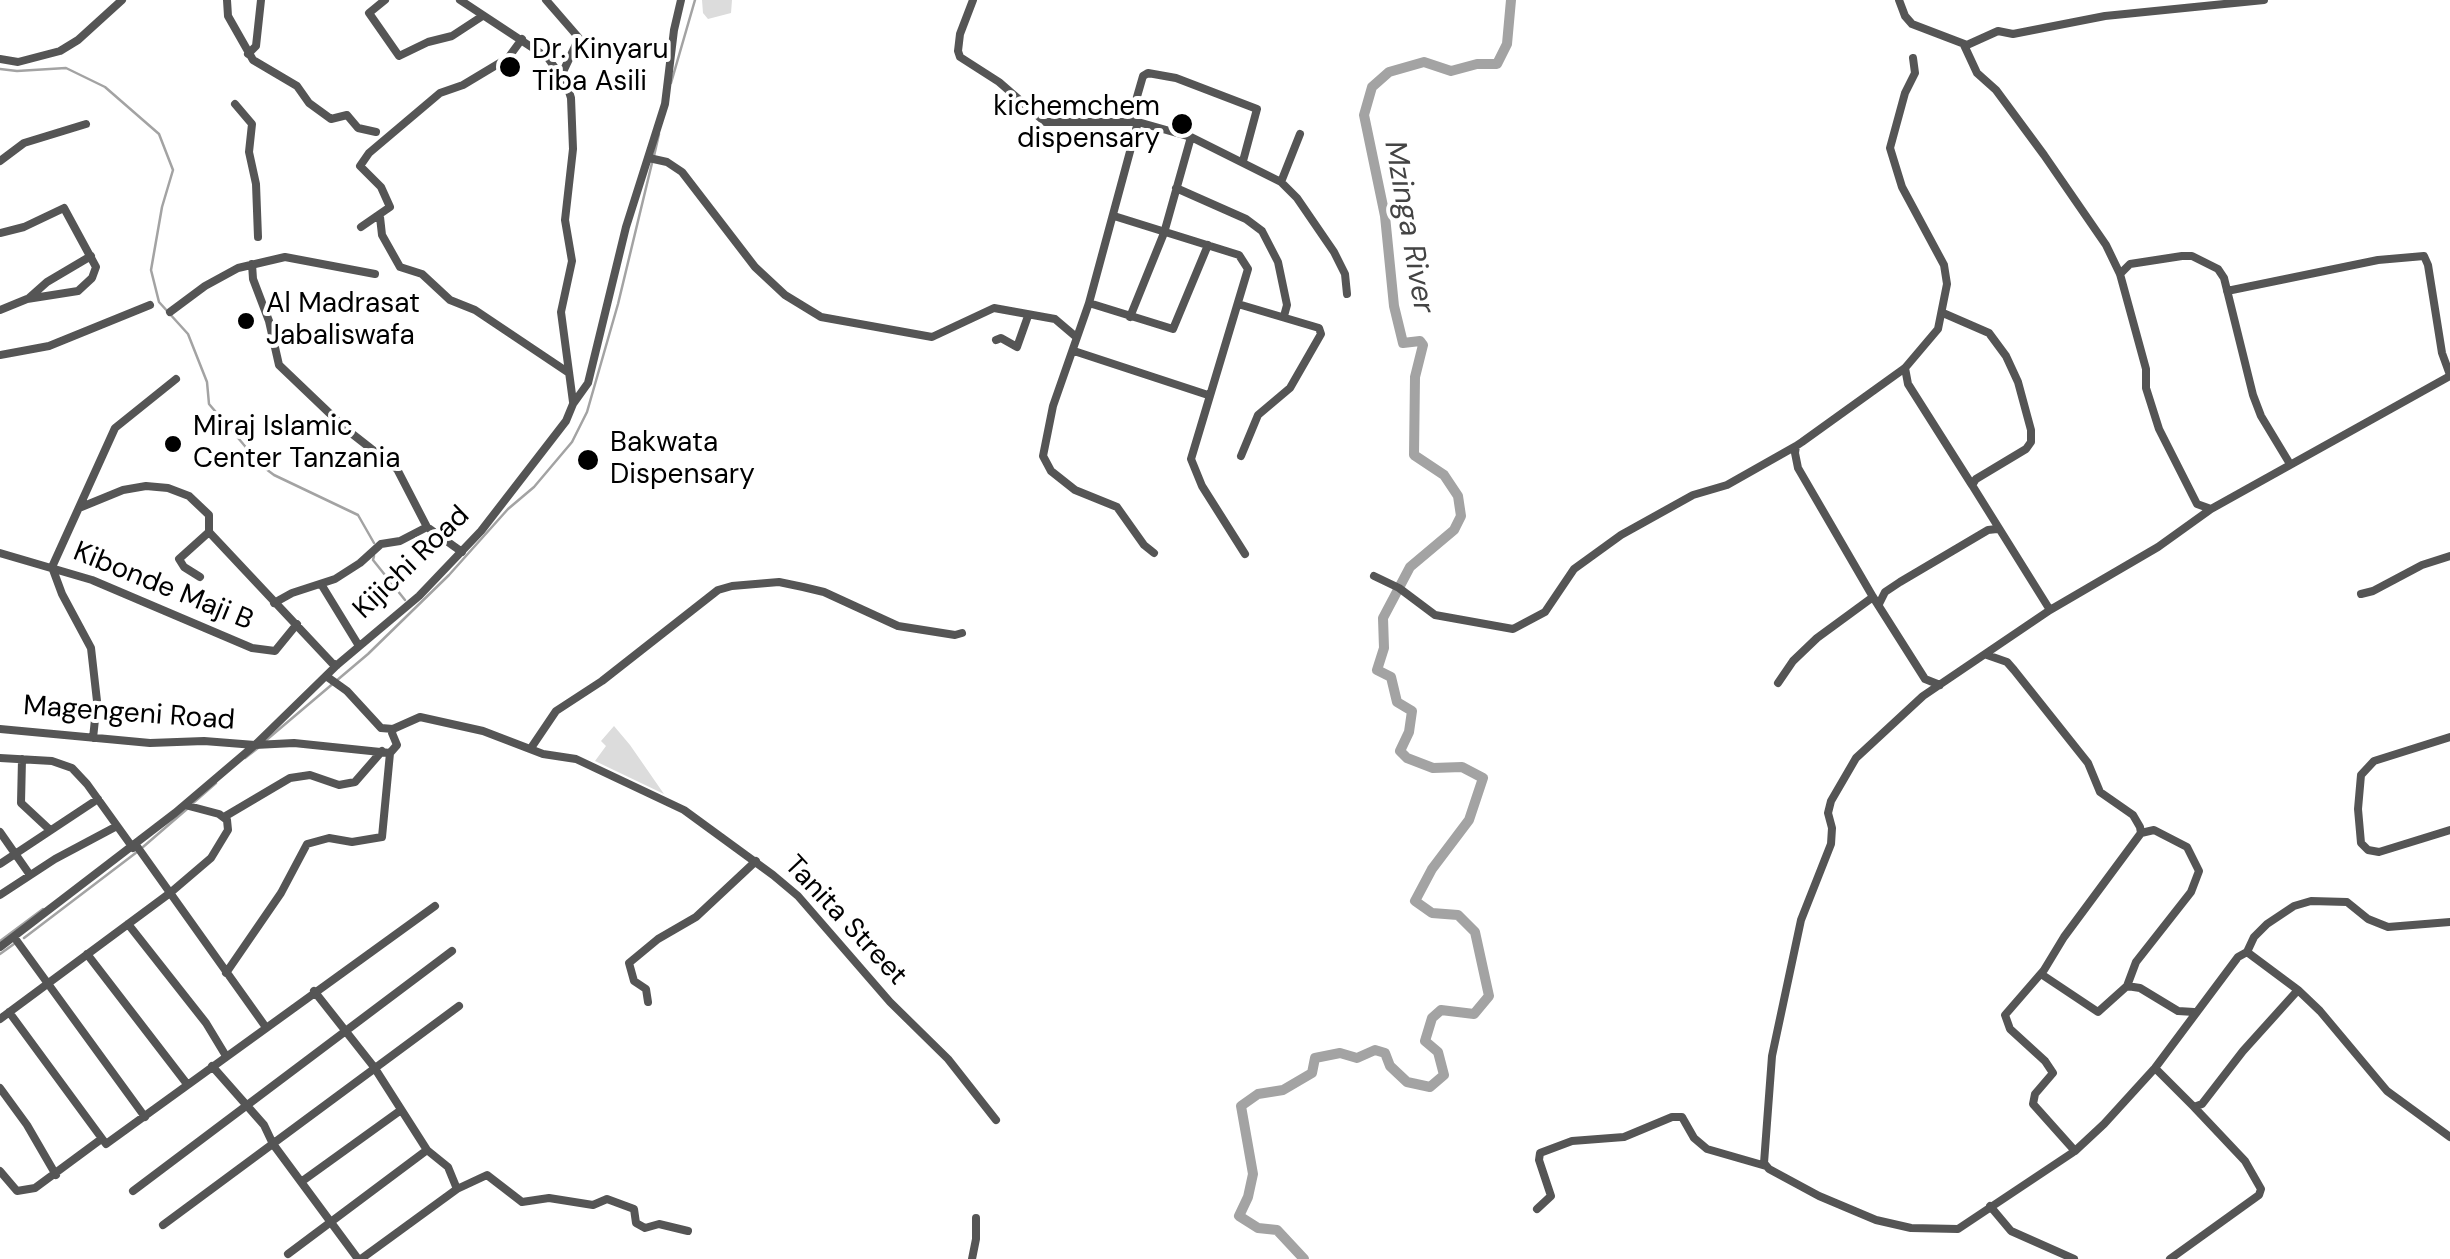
<!DOCTYPE html>
<html>
<head>
<meta charset="utf-8">
<style>
  body { margin:0 }
  canvas { display:block; background:#fff }
</style>
</head>
<body>
<canvas width="2450" height="1259"></canvas>
<script>
const c = document.querySelector('canvas').getContext('2d');
c.lineJoin = 'round';
function fillPath(path, color) {
  c.fillStyle = color;
  c.fill(path, 'evenodd');
}
function poly(rows) {
  const path = new Path2D();
  for (const r of rows) {
    path.moveTo(r[0], r[1]);
    for (let i = 2; i < r.length; i += 2) path.lineTo(r[i], r[i + 1]);
  }
  return path;
}
function strokePath(path, color, width, dash) {
  c.strokeStyle = color;
  c.lineWidth = width;
  c.lineCap = dash ? 'butt' : 'round';
  c.setLineDash(dash || []);
  c.stroke(path);
}
function write(font, color, halo, rows, align = 'center') {
  c.font = font + ' "DM Sans",sans-serif';
  c.lineWidth = 8;
  c.setLineDash([]);
  c.textBaseline = 'middle';
  c.strokeStyle = halo;
  c.fillStyle = color;
  for (const [text, x, y, turn = 0] of rows) {
    c.save();
    c.translate(x, y);
    c.rotate((+turn || 0) * Math.PI / 180);
    c.textAlign = isNaN(turn) ? turn : align;
    if (halo) c.strokeText(text, 0, 0);
    c.fillText(text, 0, 0);
    c.restore();
  }
}
fillPath(poly([
  [702,0,732,0,731,13,708,19,703,13],
  [614,726,630,745,664,794,595,761,606,746,601,741]
]), '#dcdcdc');
strokePath(poly([
  [0,69,17,71,66,68,105,87,159,134,173,170,162,207,151,270,159,302,188,334,207,382,209,404,262,466,274,475,358,515,374,543],
  [671,83,695,0],
  [654,156,659,134],
  [374,556,373,560,405,600],
  [264,742,368,654,449,575,508,509,534,487,572,442,587,412,618,304,652,163],
  [245,758,258,748],
  [192,804,216,783],
  [143,847,187,809],
  [24,938,137,852],
  [0,941,43,909],
  [0,954,14,944]
]), '#a3a3a3', 2.5);
strokePath(poly([
  [1304,1259,1277,1230,1258,1228,1239,1216,1248,1197,1253,1174,1241,1106,1258,1094,1283,1090,1312,1073,1315,1058,1340,1053,1357,1058,1375,1050,1385,1053,1390,1066,1407,1082,1430,1087,1444,1075,1438,1052,1425,1041,1432,1018,1441,1010,1474,1014,1489,996,1475,932,1458,915,1432,913,1415,901,1432,869,1469,820,1483,778,1462,767,1433,768,1407,758,1400,751,1409,732,1412,711,1397,702,1391,677,1377,670,1384,648,1383,618,1410,567,1454,530,1461,516,1458,496,1444,475,1414,455,1415,377,1423,345,1420,341,1403,343,1394,306,1385,216,1364,115,1372,87,1389,72,1424,62,1451,71,1477,64,1497,64,1507,44,1511,0]
]), '#a3a3a3', 10);
strokePath(poly([
  [227,0,228,16,253,60,297,86,309,103,331,119,347,115,358,128,376,132],
  [385,0,369,13,399,56,428,42,452,36,481,17],
  [460,0,548,58,567,85,571,98,573,149,565,220,572,261,561,312,573,402],
  [546,0,579,38,561,76],
  [973,0,960,34,958,51,960,57,999,82,1045,122,1138,122,1191,137,1281,182,1297,198,1334,252,1345,274,1347,294],
  [1899,0,1905,16,1912,24,1967,45,1998,31,2013,34,2105,16,2264,0],
  [1964,45,1977,73,1996,90,2044,155,2106,245,2120,274,2146,369,2146,388,2159,429,2197,504,2211,509],
  [248,54,256,46,261,0],
  [1913,58,1915,73,1905,93,1890,148,1902,187,1944,265,1947,284,1938,329,1905,368,1802,442,1796,446,1795,453,1798,468,1873,597,1925,679,1940,685],
  [0,59,18,62,60,51,78,40,122,0],
  [235,104,252,124,249,152,256,184,258,237],
  [1130,121,1143,76,1148,73,1176,78,1257,109,1243,161],
  [1138,122,1089,303,1053,406,1043,456,1051,471,1075,490,1117,507,1144,545,1154,553],
  [649,158,667,162,682,172,755,267,785,295,821,317,932,337,994,308,1055,319,1075,336],
  [0,161,24,143,86,124],
  [1281,182,1300,134],
  [1176,188,1246,219,1262,231,1278,262,1287,305,1284,316],
  [1114,216,1239,255,1248,269,1191,459,1202,486,1245,554],
  [380,217,382,235,400,267,422,274,450,300,475,310,569,373],
  [361,227,390,207,381,187,360,166,369,153,440,93,463,85,508,58,522,39],
  [0,233,24,227,64,208,96,267,92,278,78,291,27,299,0,310],
  [252,264,253,279,269,321,279,365,346,429,397,469,427,527,462,552],
  [2120,274,2130,264,2182,256,2192,256,2218,269,2224,278,2253,395,2261,416,2290,464],
  [2227,291,2378,260,2424,256,2428,265,2442,353,2450,375],
  [29,298,47,282,91,256],
  [1089,303,1173,329,1208,245],
  [1238,304,1319,328,1321,334,1290,388,1258,415,1241,456],
  [170,312,205,286,238,268,285,257,375,274],
  [1943,313,1989,333,2006,356,2018,382,2031,430,2031,442,2026,449,1976,479,1972,485,2050,610],
  [1130,317,1164,233,1191,137],
  [996,340,1001,338,1017,347,1028,316],
  [1074,351,1208,395],
  [0,355,49,346,150,305],
  [1905,368,1908,384,1972,485],
  [2450,376,2211,509,2158,547,2050,610,1923,696,1856,758,1831,801,1828,813,1832,828,1831,844,1801,920,1772,1056,1764,1163,1769,1169,1819,1196,1876,1220,1911,1228,1958,1229,2075,1151,2104,1124,2155,1068,2238,957,2247,952,2298,990,2320,1011,2387,1091,2450,1137],
  [79,508,123,490,146,486,168,488,189,496,209,515,209,532],
  [209,532,332,663,337,665],
  [0,553,92,580,252,648,275,651,297,624],
  [1374,576,1399,588,1435,615,1513,629,1545,612,1574,569,1621,535,1693,495,1727,485,1796,446],
  [200,577,184,567,179,559,209,532],
  [321,584,359,646],
  [2361,594,2373,591,2422,565,2450,556],
  [274,603,292,593,335,579,360,563,381,544,400,541,427,527],
  [1879,604,1885,592,1900,582,1988,530,1997,529],
  [1987,655,2007,662,2014,670,2088,763,2100,792,2133,815,2140,827,2141,833,2064,937,2044,970,2005,1015,2010,1029,2045,1061,2053,1073,2035,1094,2033,1104,2075,1151],
  [326,676,347,691,381,728,393,729],
  [1778,683,1793,661,1817,638,1873,597],
  [0,729,150,743,204,741,255,745,294,743,390,753,397,745,392,733,393,729,420,717,483,731,543,754,576,759,684,810,773,875,798,896,890,1002,948,1059,996,1120],
  [2450,737,2374,761,2361,775,2358,809,2361,843,2368,850,2379,852,2450,830],
  [93,738,97,701,91,648,62,594,52,567,115,428,176,379],
  [531,748,556,711,602,681,718,590,732,586,779,582,803,587,824,592,898,626,955,635,962,633],
  [0,758,52,761,72,768,87,784,133,848],
  [22,759,21,803,50,830],
  [224,817,290,778,310,775,339,785,355,782,382,751],
  [0,832,30,875],
  [136,845,265,1026],
  [0,864,98,799],
  [0,895,55,859,117,826],
  [128,924,206,1023,226,1056],
  [14,937,145,1117],
  [0,947,175,813,255,745,337,665,419,596,481,531,566,421,573,404,588,383,626,227,665,104,674,30,681,0],
  [2247,952,2254,937,2267,924,2294,906,2311,901,2347,902,2368,919,2388,927,2450,922],
  [87,954,187,1084],
  [226,973,281,893,307,844,329,838,352,842,382,837,390,753],
  [2041,974,2098,1012,2127,986,2136,962,2191,892,2199,871,2187,847,2154,830,2141,833],
  [2127,986,2140,988,2178,1011,2194,1012],
  [314,991,374,1067,427,1150,448,1167,457,1189,487,1175,522,1202,549,1198,593,1205,607,1199,634,1209,636,1223,645,1228,659,1224,688,1231],
  [648,1002,646,989,634,981,629,963,658,939,696,917,756,861],
  [9,1012,106,1144,435,906],
  [0,1019,170,893,211,858,228,830,227,820,219,814,185,805],
  [212,1066,264,1125,273,1144,358,1259],
  [2155,1068,2194,1107,2202,1104,2243,1051,2298,990],
  [0,1088,27,1125,56,1175],
  [0,1171,17,1191,35,1188,100,1140],
  [301,1182,401,1110],
  [133,1191,452,951],
  [1990,1206,2011,1231,2074,1259],
  [1537,1209,1551,1196,1539,1160,1540,1153,1572,1141,1624,1137,1672,1117,1682,1117,1694,1138,1707,1149,1766,1166],
  [163,1225,459,1006],
  [288,1254,427,1150],
  [361,1259,457,1189],
  [972,1259,976,1239,976,1218],
  [2170,1259,2259,1195,2261,1189,2245,1161,2194,1107]
]), '#555', 8);
for (const [x, y, r, color] of [
  [510,67,12,"#000"],
  [1182,124,12,"#000"],
  [246,321,10,"#000"],
  [173,444,10,"#000"],
  [588,460,12,"#000"]
]) {
  const dot = new Path2D();
  dot.arc(x, y, r, 0, 2 * Math.PI);
  c.fillStyle = color;
  c.fill(dot);
  strokePath(dot, '#fff', 4);
}
write('28px', '#000', '#fff', [
  ["Dr. Kinyaru",532,51],
  ["Tiba Asili",532,83],
  ["kichemchem",1160,108,"right"],
  ["dispensary",1160,140,"right"],
  ["Al Madrasat",266,305],
  ["Jabaliswafa",266,337],
  ["Miraj Islamic",193,428],
  ["Center Tanzania",193,460],
  ["Bakwata",610,444],
  ["Dispensary",610,476]
], 'left');
write('28px', '#000', '#fff', [
  ["Kijichi Road",412,563,-44],
  ["Kibonde Maji B",163,587,22],
  ["Magengeni Road",129,714,4],
  ["Tanita Street",845,921,47]
]);
write('italic 30px', '#444', '#fff', [
  ["Mzinga River",1408,227,80]
]);
</script>
</body>
</html>
